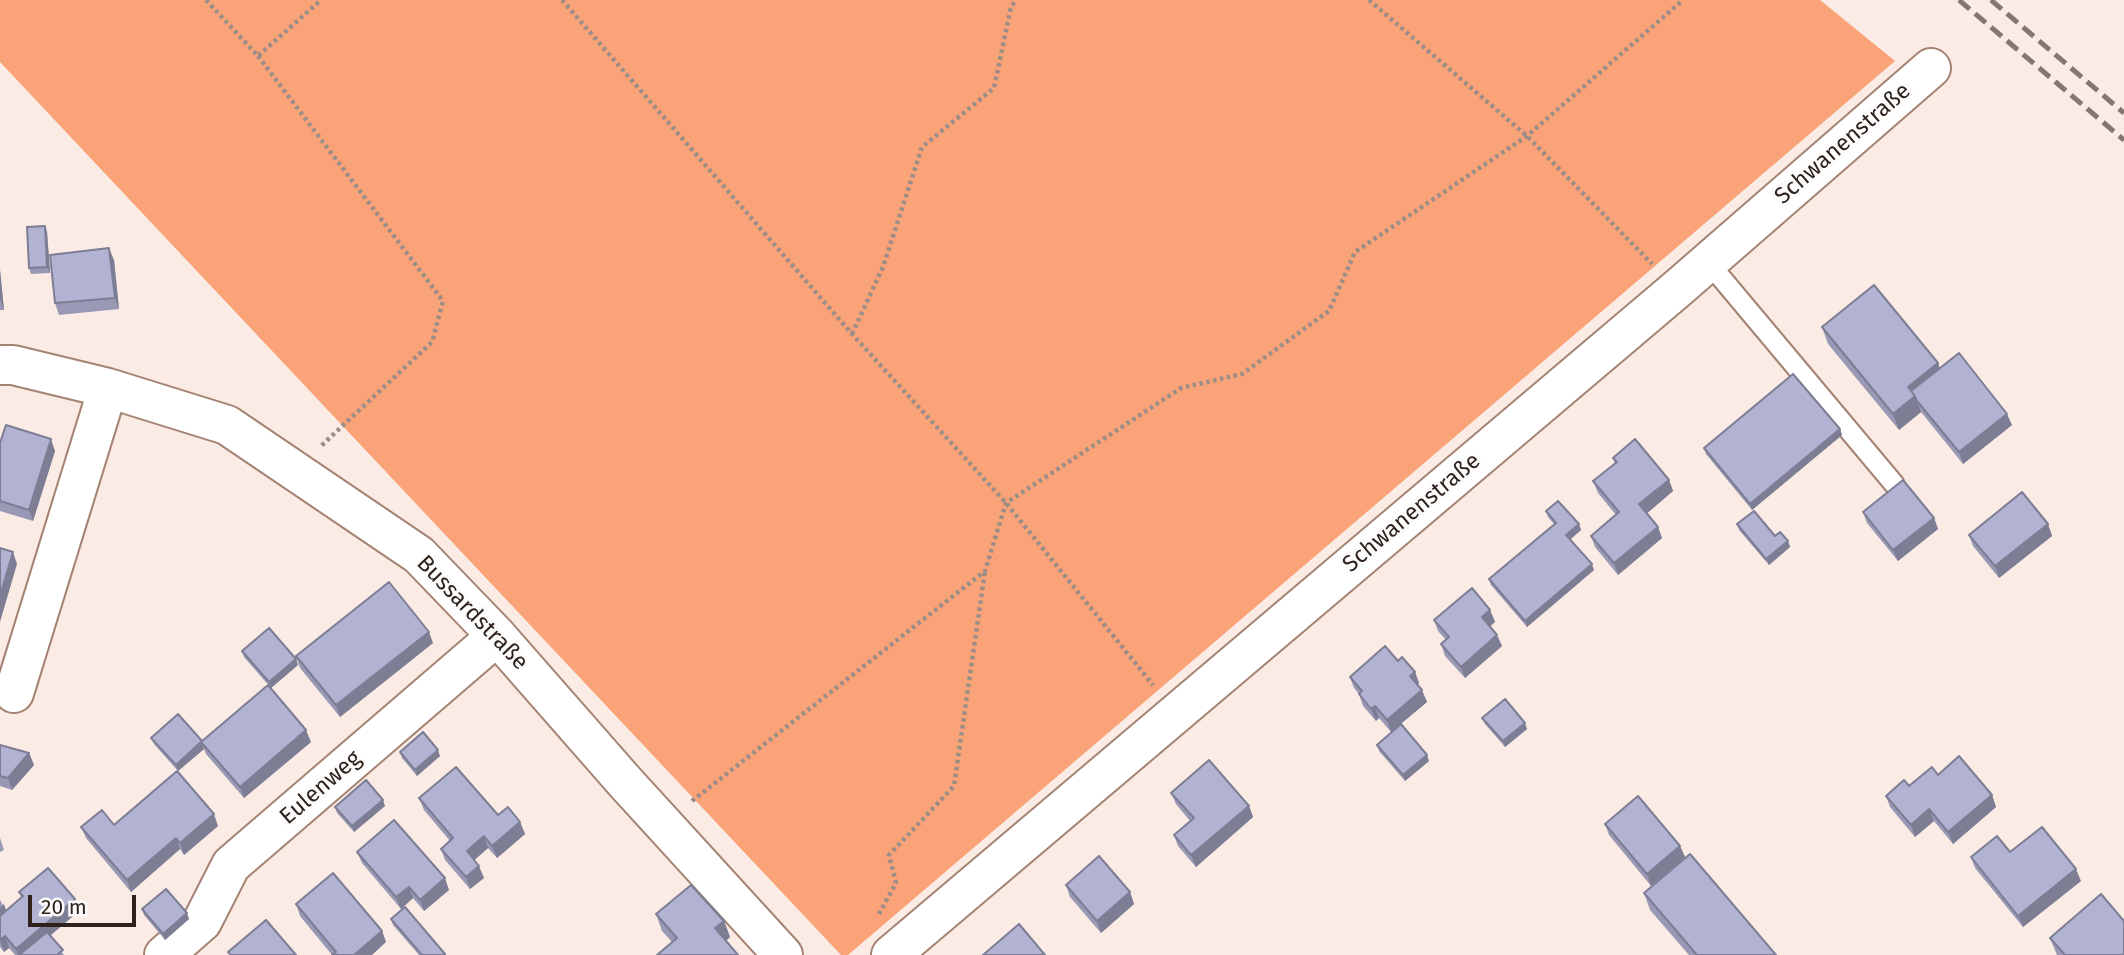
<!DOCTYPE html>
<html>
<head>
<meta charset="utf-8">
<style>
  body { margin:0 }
  #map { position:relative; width:2124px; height:955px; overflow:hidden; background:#faebe4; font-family:"Fira Sans",sans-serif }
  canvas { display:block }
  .scale { position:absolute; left:28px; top:895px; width:108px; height:32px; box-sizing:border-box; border:4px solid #2f221c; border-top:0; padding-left:9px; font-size:21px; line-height:24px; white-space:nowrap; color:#2f221c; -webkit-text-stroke:5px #fcfcfc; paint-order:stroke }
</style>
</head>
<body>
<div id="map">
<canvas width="2124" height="955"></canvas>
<div class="scale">20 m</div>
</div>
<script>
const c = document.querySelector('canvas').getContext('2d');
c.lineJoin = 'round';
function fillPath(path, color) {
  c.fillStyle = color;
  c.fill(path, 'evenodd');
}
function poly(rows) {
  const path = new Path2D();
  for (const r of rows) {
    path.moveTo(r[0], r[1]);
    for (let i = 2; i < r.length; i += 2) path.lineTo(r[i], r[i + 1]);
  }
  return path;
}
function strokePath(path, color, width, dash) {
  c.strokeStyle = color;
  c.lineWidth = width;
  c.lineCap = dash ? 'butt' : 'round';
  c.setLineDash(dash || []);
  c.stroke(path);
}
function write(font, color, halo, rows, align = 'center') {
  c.font = font + ' "Fira Sans",sans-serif';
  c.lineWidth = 7;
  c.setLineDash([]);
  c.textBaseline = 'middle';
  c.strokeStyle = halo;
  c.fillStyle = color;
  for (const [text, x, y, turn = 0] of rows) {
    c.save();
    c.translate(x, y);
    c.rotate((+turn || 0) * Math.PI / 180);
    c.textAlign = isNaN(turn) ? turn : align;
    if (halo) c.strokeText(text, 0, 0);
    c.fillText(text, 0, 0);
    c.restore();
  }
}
fillPath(poly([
  [0,0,1820,0,1895,61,848,955,841,955,0,62]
]), '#faa378');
const lane = poly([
  [1708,262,1894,484]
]);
const street = poly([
  [0,365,13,365,108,388,227,425,419,555,497,636,625,782,783,955],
  [14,693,108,388],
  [164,955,202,922,231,865,497,636],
  [891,955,1677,289,1931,68]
]);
strokePath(lane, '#a48373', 23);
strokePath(street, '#a48373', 42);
strokePath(poly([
  [206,0,258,56,321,0],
  [562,0,852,334,1006,503,1153,685],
  [1369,0,1527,136,1652,264],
  [258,56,443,301,432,342,321,446],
  [852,334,883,267,922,147,994,88,1011,7,1016,0],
  [692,801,985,571,1006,503,1181,388,1242,374,1329,311,1355,252,1527,136,1683,0],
  [879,914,896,883,889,855,954,786,985,571]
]), '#9c8d87', 4.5, [3.5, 3.5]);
strokePath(lane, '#fff', 19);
strokePath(street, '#fff', 38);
strokePath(poly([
  [1959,0,2124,140],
  [1991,0,2124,113]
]), '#847770', 5, [14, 7]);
fillPath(poly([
  [45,226,47,232,50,273,31,274,29,268],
  [114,260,119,309,59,315,55,303],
  [0,270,4,310,0,310],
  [1822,327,1938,363,1939,368,2012,425,1963,464,1921,412,1899,430,1828,344],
  [1840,429,1842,435,1752,510,1706,454,1704,448],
  [0,443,55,451,33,521,0,511],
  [1613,458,1669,480,1673,491,1647,513,1658,527,1662,538,1618,575,1595,547,1591,536,1616,515,1598,493,1593,481,1615,464],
  [1546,511,1579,524,1581,530,1570,540,1594,570,1527,627,1491,585,1489,579,1554,524,1548,517],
  [1863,512,1934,518,1938,529,1898,561,1867,523],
  [1737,524,1788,541,1790,547,1769,565,1739,530],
  [2048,524,2052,536,1999,578,1973,546,1969,535],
  [1490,610,1495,622,1490,626,1502,646,1465,678,1445,656,1441,644,1446,640,1438,631,1434,620],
  [433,643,340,717,300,668,296,656],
  [242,651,296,659,298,665,271,688,244,657],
  [1398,661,1415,672,1419,683,1418,684,1427,702,1391,732,1379,718,1376,721,1363,706,1359,694,1354,688,1350,677],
  [1482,718,1527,729,1505,747,1485,724],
  [151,738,202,741,311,742,244,798,206,754,204,749,178,771,154,744],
  [0,745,29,753,34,765,12,790,0,786],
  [1377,745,1429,761,1405,781,1379,751],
  [400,752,440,756,417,776,402,758],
  [1938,775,1992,795,1996,807,1953,844,1934,821,1915,837,1890,807,1886,796],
  [1171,793,1249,806,1253,817,1196,867,1178,846,1174,835,1190,821,1176,804],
  [419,798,498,815,520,822,525,834,497,858,488,848,474,860,484,878,470,889,445,860,441,849,450,841,424,810],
  [385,806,354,832,337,813,335,807],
  [1605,824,1680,846,1685,857,1651,886,1609,835],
  [114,825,218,826,184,855,180,849,131,892,86,838,81,827],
  [0,838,4,850,0,852],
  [357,852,449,890,424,911,413,898,401,909,362,863],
  [2010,852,2081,881,2023,927,1975,868,1971,857],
  [1066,885,1130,892,1134,904,1101,933,1070,897],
  [19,892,75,899,79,911,50,936,64,955,15,955,9,948,4,952,0,947,0,900,6,911,21,897],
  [1644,893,1776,955,1689,955,1650,910],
  [296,904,382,931,386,942,332,955,300,916],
  [142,909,189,919,165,940,144,915],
  [656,914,724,921,730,937,726,941,672,942,662,931],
  [391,919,445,954,446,955,419,955,393,925],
  [2050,938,2124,955,2057,955]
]), '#9999b5');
fillPath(poly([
  [45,226,47,232,50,273,47,267],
  [109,248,114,260,119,309,115,298],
  [0,270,4,310,0,298],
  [1938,363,1944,380,1917,401,1921,412,1899,430,1893,414,1908,387],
  [2007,414,2012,425,1963,464,1959,452],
  [1840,429,1842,435,1752,510,1750,504],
  [51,439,55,451,33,521,29,510],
  [1669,480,1673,491,1644,516,1639,504],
  [1934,518,1938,529,1898,561,1893,550],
  [1579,524,1581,530,1568,541,1566,535],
  [2048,524,2052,536,1999,578,1995,566],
  [1658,527,1662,538,1618,575,1614,563],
  [1788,541,1790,547,1769,565,1766,559],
  [13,552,17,564,0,622,0,596],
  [1592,564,1594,570,1527,627,1525,621],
  [1490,610,1495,622,1487,629,1482,617],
  [429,632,433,643,340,717,336,705],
  [1497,635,1502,646,1465,678,1461,667],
  [296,659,298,665,271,688,269,682],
  [1415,672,1419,683,1415,687,1410,676],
  [1422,690,1427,702,1391,732,1387,720],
  [1375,706,1379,718,1376,721,1371,709],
  [1525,723,1527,729,1505,747,1503,741],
  [306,730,311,742,244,798,240,787],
  [202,743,204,749,178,771,176,765],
  [438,750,440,756,417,776,415,770],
  [29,753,34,765,12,790,8,778],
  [1427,755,1429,761,1405,781,1403,775],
  [1992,795,1996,807,1953,844,1948,832],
  [383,800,385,806,354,832,352,826],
  [1249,806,1253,817,1196,867,1191,855],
  [1929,809,1934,821,1915,837,1911,825],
  [214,814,218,826,184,855,180,843],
  [520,822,525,834,497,858,492,846],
  [484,836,488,848,471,863,467,851],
  [176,838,180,849,131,892,127,880],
  [1680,846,1685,857,1651,886,1647,874],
  [479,866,484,878,470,889,466,877],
  [2076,869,2081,881,2023,927,2018,916],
  [445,878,449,890,424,911,420,900],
  [409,887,413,898,401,909,396,897],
  [1130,892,1134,904,1101,933,1097,921],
  [75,899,79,911,27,955,18,955,16,949],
  [4,904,8,916,0,923,0,908],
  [187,913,189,919,165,940,163,934],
  [724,921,730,937,721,945,715,928],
  [382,931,386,942,372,955,354,955],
  [5,936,9,948,4,952,0,940]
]), '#7d7d94');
const building = poly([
  [45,226,47,267,29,268,27,227,45,226],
  [109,248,115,298,55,303,50,255,109,248],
  [1874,285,1938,363,1908,387,1915,396,1893,414,1822,327,1874,285],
  [1959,353,2007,414,1959,452,1917,401,1915,396,1911,391,1959,353],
  [1793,374,1840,429,1750,504,1704,448,1793,374],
  [6,425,51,439,29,510,0,501,0,443,6,425],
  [1635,439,1669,480,1639,504,1658,527,1614,563,1591,536,1619,512,1593,481,1617,462,1613,458,1635,439],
  [1903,480,1934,518,1893,550,1863,512,1903,480],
  [2022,492,2048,524,1995,566,1969,535,2022,492],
  [1558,501,1579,524,1566,535,1592,564,1525,621,1489,579,1556,523,1546,511,1558,501],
  [1754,511,1775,536,1780,532,1788,541,1766,559,1737,524,1754,511],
  [0,548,13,552,0,596,0,548],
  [389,582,429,632,336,705,296,656,389,582],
  [1472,588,1490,610,1482,617,1497,635,1461,667,1441,644,1449,637,1434,620,1472,588],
  [269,628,296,659,269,682,242,651,269,628],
  [1385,646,1398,661,1402,657,1415,672,1410,676,1422,690,1387,720,1375,706,1371,709,1359,694,1362,691,1350,677,1385,646],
  [268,685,306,730,240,787,201,742,268,685],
  [1505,699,1525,723,1503,741,1482,718,1505,699],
  [178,714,202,741,176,765,151,738,178,714],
  [1401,724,1427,755,1403,775,1377,745,1401,724],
  [423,732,438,750,415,770,400,752,423,732],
  [0,745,29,753,8,778,0,776,0,745],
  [1959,756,1992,795,1948,832,1929,809,1911,825,1886,796,1904,780,1909,786,1932,767,1938,775,1959,756],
  [1209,760,1249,806,1191,855,1174,835,1194,818,1171,793,1209,760],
  [456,767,498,815,508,807,520,822,492,846,484,836,467,851,479,866,466,877,441,849,453,838,419,798,456,767],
  [177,771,214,814,180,843,176,838,127,880,81,827,102,810,114,825,177,771],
  [366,780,383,800,352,826,335,807,366,780],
  [1638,796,1680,846,1647,874,1605,824,1638,796],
  [394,820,445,878,420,900,409,887,396,897,357,852,394,820],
  [2042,827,2076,869,2018,916,1971,857,1997,836,2010,852,2042,827],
  [1690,854,1776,955,1697,955,1644,893,1690,854],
  [1099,856,1130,892,1097,921,1066,885,1099,856],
  [48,868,75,899,16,949,5,936,0,940,0,916,23,896,19,892,48,868],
  [333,873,382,931,354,955,332,955,336,952,296,904,333,873],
  [691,885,724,921,715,928,738,955,657,955,677,938,656,914,691,885],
  [166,889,187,913,163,934,142,909,166,889],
  [2101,894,2124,921,2124,955,2065,955,2050,938,2101,894],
  [405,907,445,954,444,955,422,955,391,919,405,907],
  [266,920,296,955,231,955,228,952,266,920],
  [1019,924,1045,955,983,955,1019,924],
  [47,932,63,950,57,955,19,955,47,932]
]);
fillPath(building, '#b2b2d3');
strokePath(building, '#7d7d94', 2);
write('23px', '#2f221c', '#fcfcfc', [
  ["Schwanenstraße",1843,144,-41],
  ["Schwanenstraße",1412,513,-40],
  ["Bussardstraße",472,613,46],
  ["Eulenweg",321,788,-41]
]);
</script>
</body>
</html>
